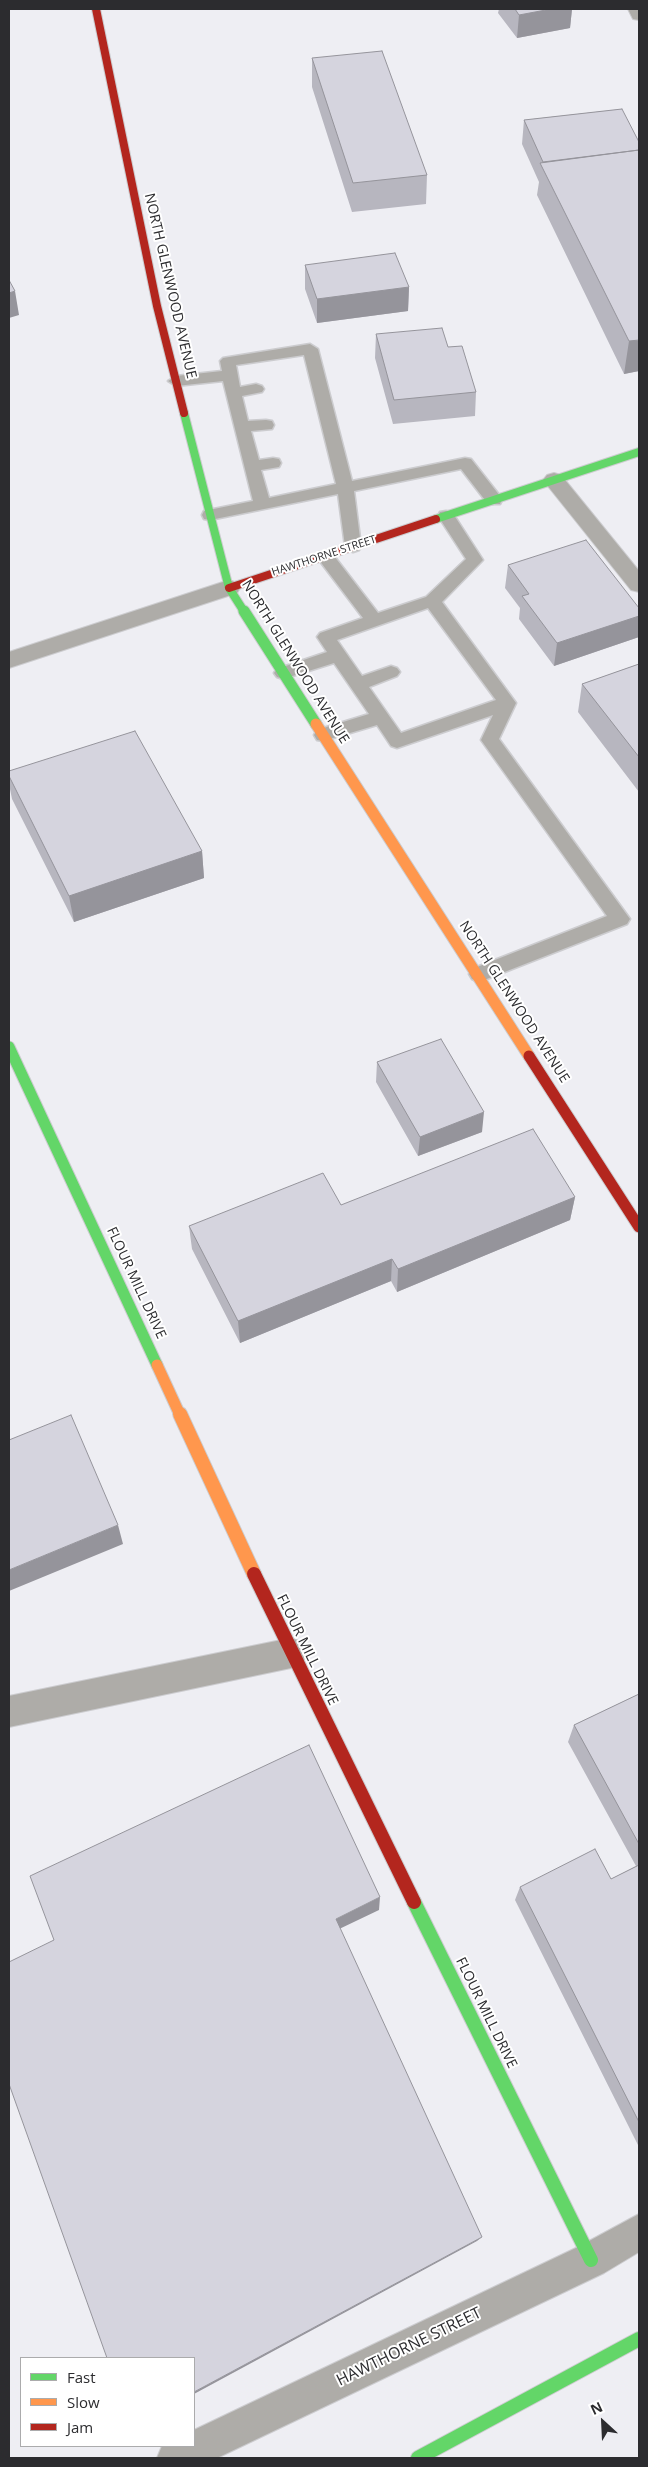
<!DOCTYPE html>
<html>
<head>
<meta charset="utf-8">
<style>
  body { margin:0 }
  #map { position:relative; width:648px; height:2467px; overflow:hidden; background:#eeeef3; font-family:"Open Sans",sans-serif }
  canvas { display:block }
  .frame { position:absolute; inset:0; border:10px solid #2c2c2f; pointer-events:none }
  .legend { position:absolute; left:20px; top:2357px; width:175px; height:90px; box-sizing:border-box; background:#fff; border:1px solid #ababac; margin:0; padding:6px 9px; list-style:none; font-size:15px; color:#2c2c2f }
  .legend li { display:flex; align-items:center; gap:10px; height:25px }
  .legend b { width:25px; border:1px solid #ababac }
  .north { position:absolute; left:578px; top:2397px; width:50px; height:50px; -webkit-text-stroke:4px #fff; paint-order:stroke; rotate:335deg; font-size:14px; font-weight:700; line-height:20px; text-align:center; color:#2c2c2f }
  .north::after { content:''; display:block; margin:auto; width:18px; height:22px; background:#2c2c2f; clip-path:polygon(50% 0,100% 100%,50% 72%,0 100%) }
</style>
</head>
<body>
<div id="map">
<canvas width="648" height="2467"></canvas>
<div class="frame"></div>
<ul class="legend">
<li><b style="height:6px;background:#63d668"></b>Fast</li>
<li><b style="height:6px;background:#ff974d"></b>Slow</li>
<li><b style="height:6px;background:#b3261e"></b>Jam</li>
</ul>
<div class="north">N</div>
</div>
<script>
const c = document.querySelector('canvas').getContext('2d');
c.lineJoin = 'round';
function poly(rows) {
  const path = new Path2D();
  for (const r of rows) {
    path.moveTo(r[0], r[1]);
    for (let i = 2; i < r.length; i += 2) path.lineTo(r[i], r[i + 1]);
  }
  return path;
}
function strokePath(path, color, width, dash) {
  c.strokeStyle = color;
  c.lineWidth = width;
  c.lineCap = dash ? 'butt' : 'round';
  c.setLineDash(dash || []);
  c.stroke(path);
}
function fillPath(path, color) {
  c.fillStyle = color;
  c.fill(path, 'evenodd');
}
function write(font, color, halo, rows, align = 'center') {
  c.font = font + ' "Open Sans",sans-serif';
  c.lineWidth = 4;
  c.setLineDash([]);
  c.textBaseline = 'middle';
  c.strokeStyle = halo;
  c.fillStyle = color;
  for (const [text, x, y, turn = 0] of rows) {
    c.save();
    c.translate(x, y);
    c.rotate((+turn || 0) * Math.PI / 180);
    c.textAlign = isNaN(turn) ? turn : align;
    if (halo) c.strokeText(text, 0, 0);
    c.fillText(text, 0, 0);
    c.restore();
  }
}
const lane = poly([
  [310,344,318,349,352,481,465,458,471,459,500,496,502,500,500,504,488,504,461,469,354,491,361,546,359,550,353,552,347,550,345,546,338,494,210,520,204,519,202,515,204,511,253,501,223,381,176,386,168,381,176,376,222,371,220,361,223,358,310,344],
  [304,355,336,484,269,498,261,470,279,467,281,463,279,459,273,458,259,460,251,431,272,429,274,425,272,421,266,420,248,421,242,396,262,392,264,389,262,386,256,384,240,387,236,365,304,355],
  [446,511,452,512,483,560,442,602,516,703,499,739,630,919,627,924,479,982,472,979,469,974,472,969,607,916,481,740,493,715,397,748,391,746,377,725,323,741,317,740,314,735,317,730,369,714,334,663,283,679,277,677,274,673,277,669,327,652,317,637,320,633,363,618,319,560,317,556,319,552,331,552,378,613,426,597,466,559,438,516,440,512,446,511],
  [428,608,496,700,401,733,369,687,397,676,400,672,397,668,391,666,362,676,337,640,428,608]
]);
const street = poly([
  [628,9,639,9,639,20,633,19,628,9],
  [554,473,561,475,639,571,639,592,631,590,543,480,547,475,554,473],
  [229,580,237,583,240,588,237,593,9,668,9,652,229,580],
  [291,1638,302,1642,307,1653,302,1664,291,1668,9,1727,9,1696,291,1638],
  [639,2214,639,2252,604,2273,217,2458,157,2458,162,2446,194,2446,194,2430,578,2247,639,2214]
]);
const fastFar2 = poly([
  [184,413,229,588,245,613],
  [436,519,639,452]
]);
const fastFar1 = poly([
  [244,611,316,724],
  [9,1047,157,1365]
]);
const fast = poly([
  [414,1902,591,2260],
  [418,2458,639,2339]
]);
const slowFar1 = poly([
  [316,724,529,1056],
  [157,1365,180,1415]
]);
const slow = poly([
  [180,1414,254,1574]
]);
const jamFar2 = poly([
  [96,9,157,306,184,413],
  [229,588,436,519]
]);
const jamFar1 = poly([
  [529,1056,639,1227]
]);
const jam = poly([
  [254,1574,414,1902]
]);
strokePath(lane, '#cccccf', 3);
strokePath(street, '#cccccf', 2);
strokePath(fastFar2, '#cccccf', 10);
strokePath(fastFar1, '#cccccf', 13);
strokePath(fast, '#cccccf', 16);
strokePath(slowFar1, '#cccccf', 13);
strokePath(slow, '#cccccf', 16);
strokePath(jamFar2, '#cccccf', 10);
strokePath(jamFar1, '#cccccf', 13);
strokePath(jam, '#cccccf', 16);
fillPath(lane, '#aeaca8');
fillPath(street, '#aeaca8');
strokePath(fastFar2, '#63d668', 8);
strokePath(fastFar1, '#63d668', 11);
strokePath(fast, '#63d668', 14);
strokePath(slowFar1, '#ff974d', 11);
strokePath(slow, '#ff974d', 14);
strokePath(jamFar2, '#b3261e', 8);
strokePath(jamFar1, '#b3261e', 11);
strokePath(jam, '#b3261e', 14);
fillPath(poly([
  [499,9,572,9,570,28,517,38,498,13],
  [312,58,427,175,426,204,352,212,312,87],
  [622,109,639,371,624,374,537,195,539,182,522,144,524,120],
  [305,265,409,287,408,311,317,323,305,289],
  [376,334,448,347,476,392,475,416,393,424,375,358],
  [508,565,639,608,639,637,554,666,519,619,520,608,505,588],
  [639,664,639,792,578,712,582,684],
  [9,771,202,851,204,878,74,922,12,799,9,784],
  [377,1062,482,1132,418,1156,376,1082],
  [575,1197,570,1220,397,1292,391,1281,240,1343,192,1249,189,1226,341,1205],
  [639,1694,639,2147,515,1900,520,1887,611,1879,636,1866,568,1742,574,1725]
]), '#b7b6bf');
fillPath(poly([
  [551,9,572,9,570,28,517,38,519,15],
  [409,287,408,311,317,323,317,299],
  [15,291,19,315,9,318,9,293],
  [639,340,639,371,624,374,629,341],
  [639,616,639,637,554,666,557,643],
  [202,851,204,878,74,922,69,896],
  [484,1112,482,1132,418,1156,420,1137],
  [575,1197,570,1220,397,1292,398,1269],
  [392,1259,391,1281,240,1343,238,1321],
  [118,1525,123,1544,9,1591,9,1570],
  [380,1897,379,1910,335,1931,336,1919],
  [482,2237,477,2241,194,2394,194,2392]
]), '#95949b');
const building = poly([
  [515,9,551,9,519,15,515,9],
  [382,51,427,175,353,183,312,58,382,51],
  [622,109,639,142,639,150,543,162,524,120,622,109],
  [639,150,639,340,629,341,540,163,639,150],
  [395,253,409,287,317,299,305,265,395,253],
  [9,280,15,291,9,293,9,280],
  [442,328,448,347,462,346,476,392,394,400,376,334,442,328],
  [586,540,639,608,639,616,557,643,522,596,529,594,508,565,586,540],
  [639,664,639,757,582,684,639,664],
  [135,731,202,851,69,896,9,776,9,771,135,731],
  [441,1039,484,1112,420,1137,377,1062,441,1039],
  [533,1129,575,1197,398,1269,392,1259,238,1321,189,1226,323,1173,341,1205,533,1129],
  [71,1415,118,1525,9,1570,9,1440,71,1415],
  [639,1694,639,1844,574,1725,639,1694],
  [309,1745,380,1897,336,1919,482,2237,194,2392,194,2358,107,2358,9,2084,9,1962,54,1940,30,1876,309,1745],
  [595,1849,611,1879,639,1865,639,2122,520,1887,595,1849]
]);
fillPath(building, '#d5d4de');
strokePath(building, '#95949b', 1);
write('11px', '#2c2c2f', '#fff', [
  ["HAWTHORNE STREET",324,556,-18]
]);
write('14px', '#2c2c2f', '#fff', [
  ["NORTH GLENWOOD AVENUE",170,286,77],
  ["NORTH GLENWOOD AVENUE",295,662,58],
  ["NORTH GLENWOOD AVENUE",514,1002,57],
  ["FLOUR MILL DRIVE",136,1283,65],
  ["FLOUR MILL DRIVE",307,1650,64],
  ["FLOUR MILL DRIVE",486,2013,64]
]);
write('16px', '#2c2c2f', '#fff', [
  ["HAWTHORNE STREET",409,2347,-26]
]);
</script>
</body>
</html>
